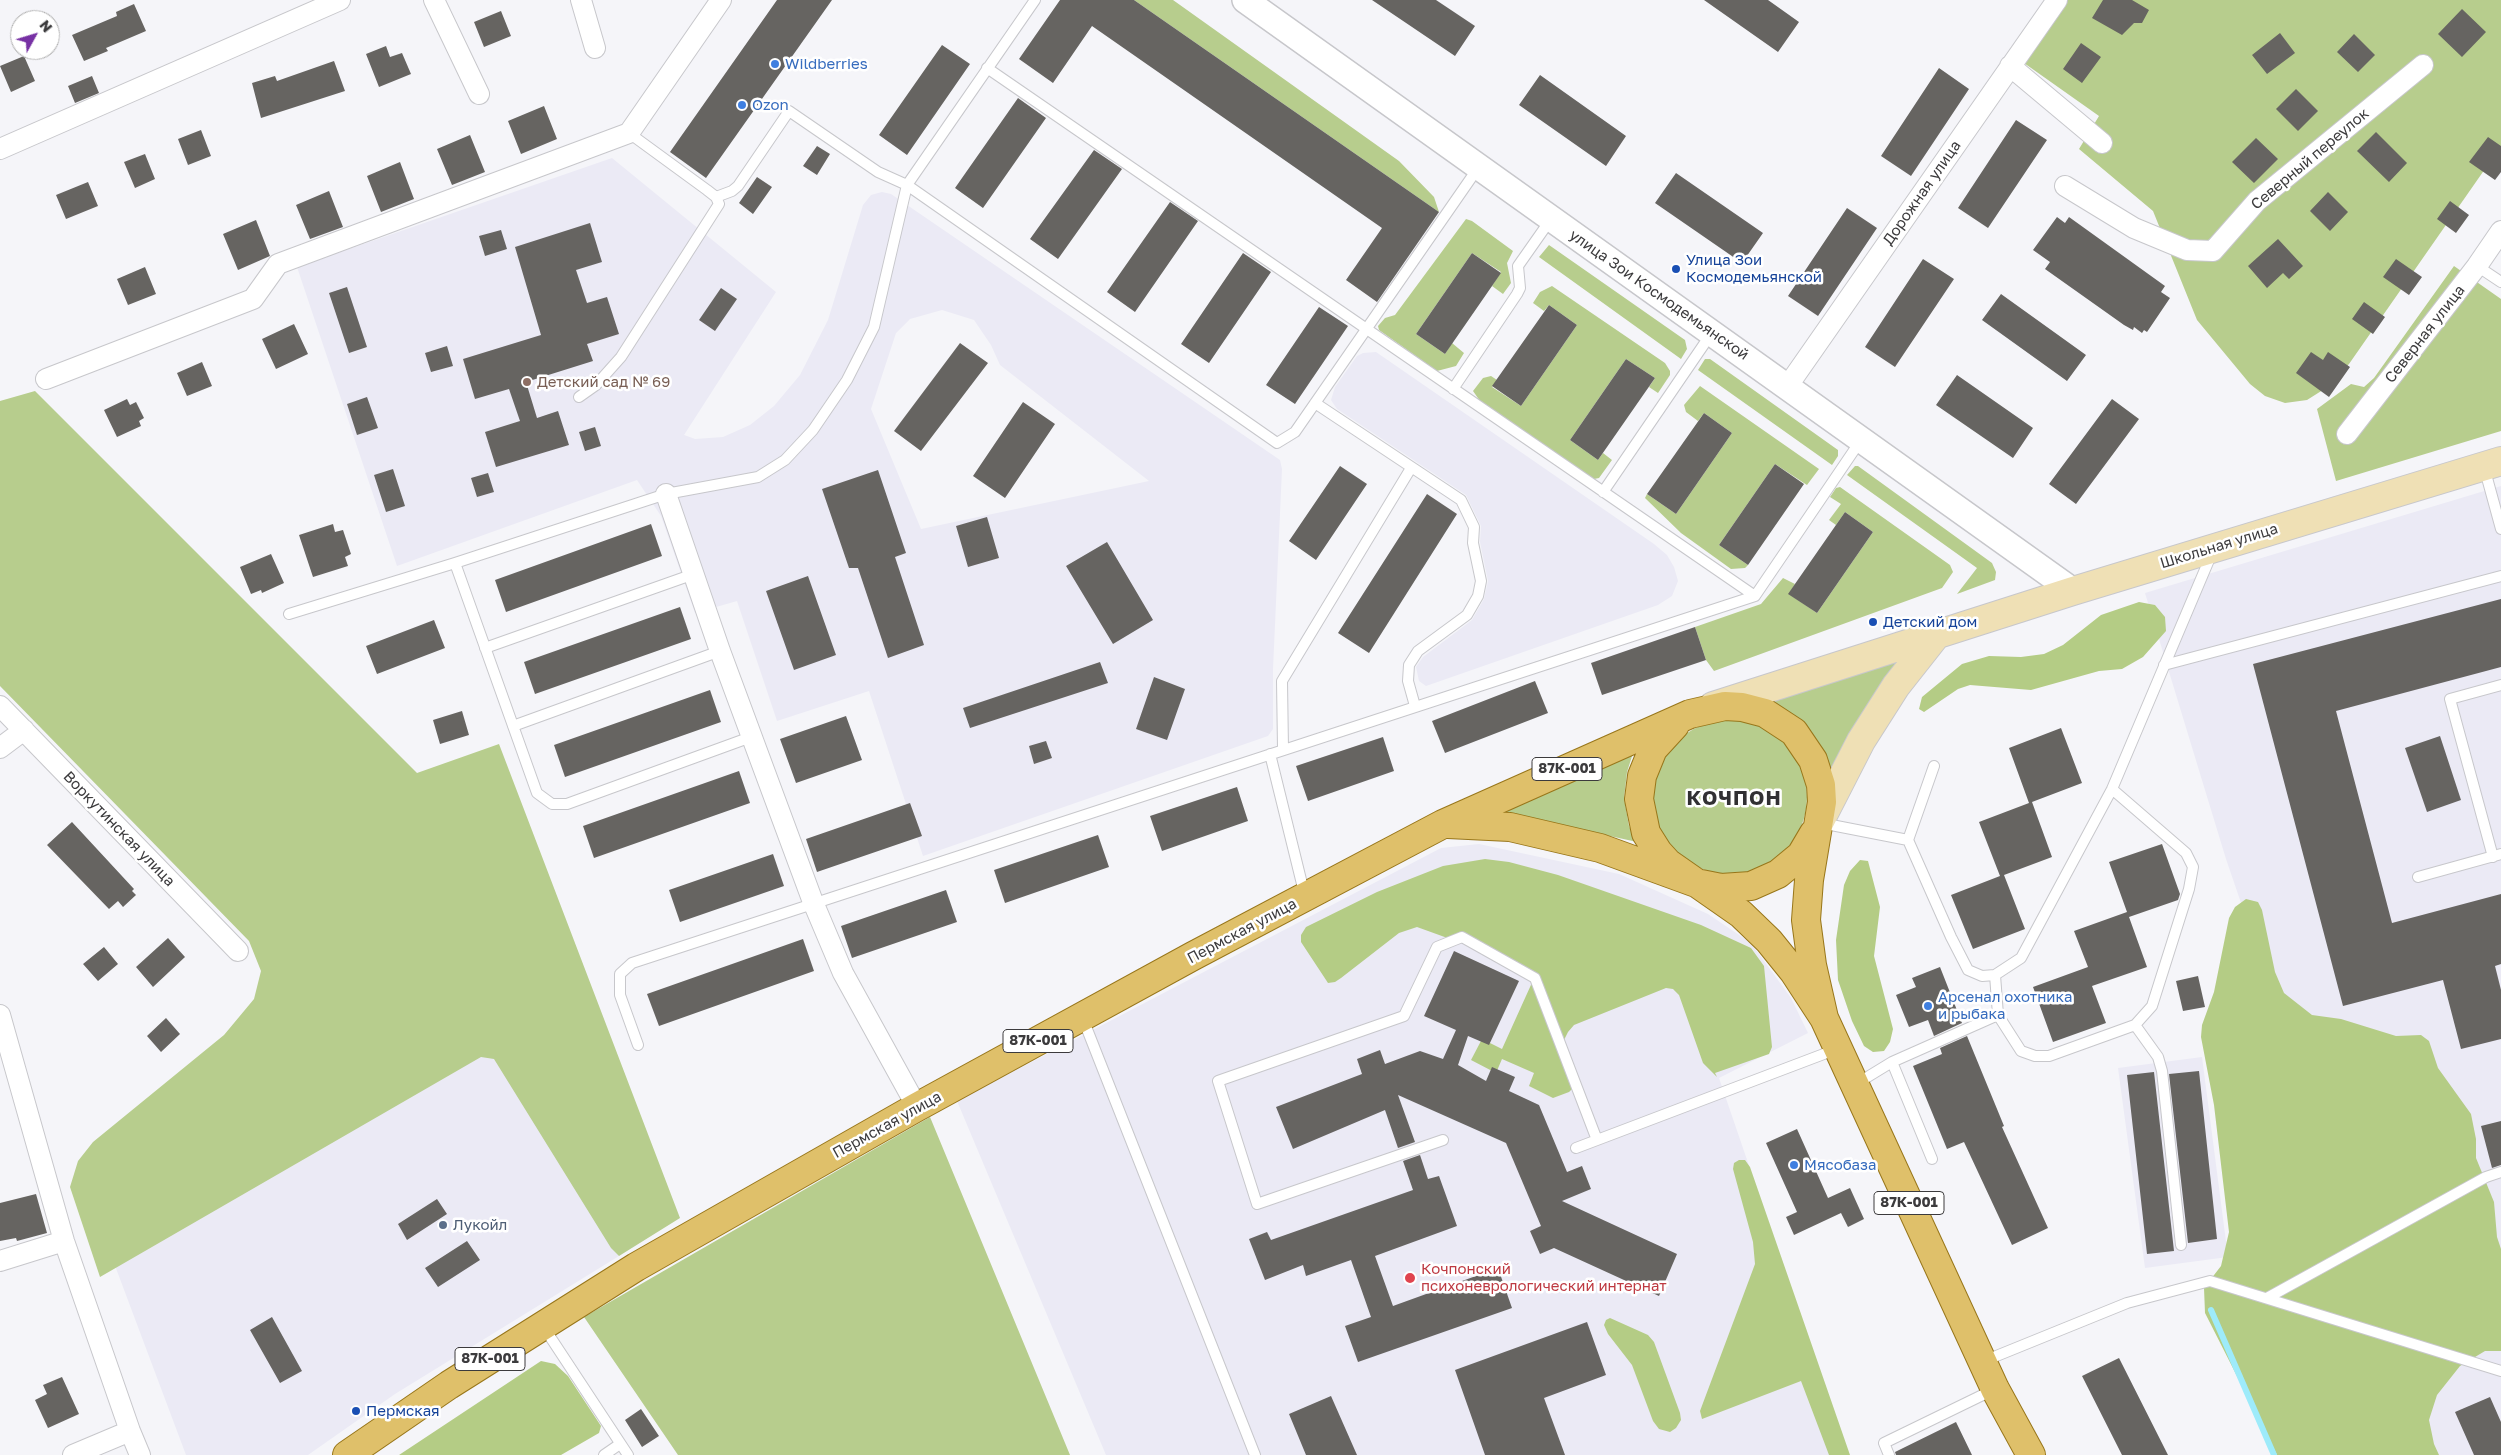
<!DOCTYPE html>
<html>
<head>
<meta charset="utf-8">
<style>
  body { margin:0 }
  #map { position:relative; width:2501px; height:1455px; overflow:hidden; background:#f5f5f9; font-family:"Golos Text",sans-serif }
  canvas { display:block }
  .north { position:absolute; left:10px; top:10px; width:50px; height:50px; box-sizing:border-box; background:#fff; border:1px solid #b1b1b1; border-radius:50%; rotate:51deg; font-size:14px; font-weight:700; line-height:20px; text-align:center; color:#3c3b3d }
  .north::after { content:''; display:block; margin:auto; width:18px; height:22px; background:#7731a4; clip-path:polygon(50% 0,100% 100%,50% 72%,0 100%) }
</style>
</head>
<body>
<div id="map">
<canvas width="2501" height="1455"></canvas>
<div class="north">N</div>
</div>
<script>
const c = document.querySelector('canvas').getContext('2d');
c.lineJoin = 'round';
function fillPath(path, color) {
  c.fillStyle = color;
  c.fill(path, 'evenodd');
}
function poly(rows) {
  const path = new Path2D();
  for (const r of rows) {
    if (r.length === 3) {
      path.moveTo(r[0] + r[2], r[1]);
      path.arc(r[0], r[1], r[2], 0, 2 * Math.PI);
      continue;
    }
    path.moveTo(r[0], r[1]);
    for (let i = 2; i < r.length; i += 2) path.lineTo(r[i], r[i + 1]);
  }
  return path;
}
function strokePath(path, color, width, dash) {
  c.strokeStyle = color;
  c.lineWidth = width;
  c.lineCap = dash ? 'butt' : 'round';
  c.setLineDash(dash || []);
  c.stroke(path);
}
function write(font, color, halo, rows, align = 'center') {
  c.font = font + ' "Golos Text",sans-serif';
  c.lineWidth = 5;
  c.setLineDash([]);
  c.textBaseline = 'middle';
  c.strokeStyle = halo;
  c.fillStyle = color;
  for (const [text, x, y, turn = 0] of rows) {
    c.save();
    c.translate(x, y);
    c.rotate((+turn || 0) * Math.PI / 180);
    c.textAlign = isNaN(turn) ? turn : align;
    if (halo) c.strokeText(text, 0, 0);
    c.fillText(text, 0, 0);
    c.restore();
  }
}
fillPath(poly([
  [612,158,776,292,684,435,695,439,723,437,750,425,774,406,800,375,828,320,863,205,871,195,882,192,891,194,1280,460,1282,469,1273,669,1273,729,1268,736,923,856,869,691,777,721,737,601,695,613,661,516,637,480,397,566,297,267],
  [942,310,974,320,991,345,1000,365,1149,481,921,529,871,409,896,333,910,319],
  [1376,352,1654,544,1667,555,1674,567,1678,581,1672,596,1658,605,1426,686,1419,681,1416,667,1423,657,1472,620,1484,599,1488,581,1480,542,1481,526,1466,495,1337,409,1331,400,1335,387,1357,356,1363,353],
  [2501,486,2501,1455,2430,1455,2226,859,2145,593],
  [1479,844,1619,874,1708,914,1751,943,1791,998,1808,1033,1719,1078,1848,1455,1106,1455,957,1101,1441,848],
  [490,1048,619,1256,395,1394,308,1455,186,1455,114,1263],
  [2202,1057,2228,1257,2145,1268,2118,1068]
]), '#ebeaf5');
fillPath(poly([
  [1134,0,1173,0,1399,161,1434,197,1439,212],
  [2068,0,2501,0,2501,146,2349,364,2326,388,2307,400,2285,403,2265,396,2250,384,2197,320,2153,211,2079,149,2099,116,2024,63],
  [1466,219,1472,221,1513,251,1507,263,1511,283,1503,294,1492,286,1501,272,1472,253,1416,334,1445,354,1452,343,1464,353,1456,366,1437,371,1379,330,1378,326,1385,318,1395,315],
  [1549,245,1685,340,1687,349,1681,359,1539,257],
  [2454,266,2501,299,2501,431,2336,481,2317,409,2351,384,2364,387,2374,378],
  [1552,286,1665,363,1670,371,1670,375,1658,393,1649,387,1655,378,1626,359,1570,440,1598,460,1603,453,1612,460,1599,478,1594,479,1480,401,1473,391,1483,378,1491,376,1497,380,1492,387,1521,406,1577,325,1549,305,1544,311,1533,303,1540,292],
  [1705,359,1710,359,1838,450,1838,456,1832,465,1698,370],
  [1700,386,1819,469,1807,485,1775,464,1719,545,1748,565,1745,568,1731,569,1681,533,1645,498,1647,494,1676,514,1732,433,1704,413,1698,421,1686,412,1684,405],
  [35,391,417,773,499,744,680,1218,619,1256,611,1248,494,1059,481,1057,100,1277,70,1187,78,1161,93,1142,224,1035,254,999,261,971,249,941,0,686,0,401],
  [1855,466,1858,466,1992,563,1996,572,1995,580,1957,594,1977,568,1847,475],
  [1840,487,1950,565,1953,572,1942,588,1714,671,1706,660,1695,627,1761,604,1783,578,1795,584,1789,594,1817,613,1873,532,1845,512,1836,525,1829,520,1841,504,1830,497,1836,488],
  [1916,648,1828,790,1758,704],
  [1730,797,77],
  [1633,753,1627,772,1624,798,1629,826,1637,842,1501,812],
  [930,1117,1070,1455,678,1455,584,1317]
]), '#b7cd8d');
fillPath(poly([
  [2139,602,2155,605,2165,617,2166,631,2143,657,2122,669,2099,671,2031,690,1970,685,1958,689,1924,712,1919,709,1922,697,1962,664,1989,656,2021,657,2044,654,2063,645,2101,615],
  [1485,859,1509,862,1558,875,1701,925,1751,948,1764,966,1772,1047,1769,1054,1715,1073,1717,1077,1703,1063,1679,995,1673,989,1666,988,1574,1025,1568,1032,1564,1040,1576,1078,1575,1086,1569,1092,1553,1098,1529,1086,1534,1073,1502,1059,1496,1073,1471,1060,1482,1039,1502,1049,1535,976,1464,944,1417,927,1399,933,1341,978,1335,982,1328,983,1301,942,1301,935,1306,927,1377,892,1443,866],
  [1860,860,1868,861,1880,907,1874,956,1893,1029,1890,1042,1884,1051,1873,1052,1864,1046,1852,1021,1838,980,1836,940,1844,885,1850,871],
  [2246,899,2258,902,2262,910,2275,972,2284,993,2312,1015,2341,1019,2396,1036,2421,1035,2429,1041,2438,1068,2471,1114,2476,1139,2476,1158,2494,1202,2497,1237,2501,1249,2501,1351,2485,1351,2460,1366,2437,1395,2429,1420,2434,1444,2439,1455,2277,1455,2205,1313,2204,1288,2221,1266,2229,1232,2214,1105,2201,1037,2202,1025,2214,992,2229,918,2235,907],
  [1739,1160,1745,1160,1750,1167,1850,1455,1829,1455,1801,1381,1702,1419,1700,1411,1755,1264,1753,1242,1733,1169,1734,1163],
  [1610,1318,1648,1335,1654,1342,1680,1413,1681,1420,1676,1428,1670,1432,1659,1429,1653,1421,1632,1365,1608,1334,1604,1325,1606,1320],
  [541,1361,555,1364,568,1376,601,1426,599,1433,561,1455,399,1455]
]), '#b4cc85');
strokePath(poly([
  [2211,1310,2274,1455]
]), '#9eebfa', 6);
fillPath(poly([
  [777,0,832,0,706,178,670,152],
  [1060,0,1134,0,1439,212,1377,302,1346,280,1382,228,1092,26,1053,83,1019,59],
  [1372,0,1436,0,1475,26,1455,56],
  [1704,0,1768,0,1799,22,1778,52],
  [2103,0,2132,0,2149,10,2142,23,2134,23,2122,35,2092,18],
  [134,4,146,31,106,48,108,51,84,61,72,35,117,16,116,12],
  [2462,9,2486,32,2462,57,2438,34],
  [501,11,511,36,484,47,474,22],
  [2280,33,2295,53,2267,74,2252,55],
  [2354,34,2375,55,2358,72,2337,52],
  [2081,43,2101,57,2082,83,2063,69],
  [942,45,970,64,907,155,879,135],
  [386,46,390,57,402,53,411,74,379,87,366,54],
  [24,56,35,81,11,92,0,66],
  [334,61,345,91,261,118,252,83,275,76,277,81],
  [1939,68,1969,89,1911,176,1881,156],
  [1540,75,1626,136,1606,166,1519,105],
  [92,76,99,93,75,103,68,86],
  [2296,89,2318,111,2298,131,2276,109],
  [1018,98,1046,118,983,208,955,188],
  [544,106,557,139,521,154,508,121],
  [2016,120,2047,140,1988,228,1958,208],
  [201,130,211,156,188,165,178,139],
  [2376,132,2407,163,2389,182,2357,151],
  [470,135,485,172,452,185,437,149],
  [2488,137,2501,146,2501,172,2495,180,2469,162],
  [2256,138,2278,159,2254,183,2232,162],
  [817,146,830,154,817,175,803,166],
  [1094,150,1122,169,1058,259,1030,239],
  [145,154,155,179,135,188,124,162],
  [400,162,414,199,381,212,367,176],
  [1676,173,1763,233,1742,263,1655,203],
  [757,177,772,187,753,214,739,203],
  [88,182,98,206,66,219,56,195],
  [329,191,343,227,310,239,296,205],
  [2328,192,2348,212,2330,231,2310,211],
  [2450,201,2469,215,2456,233,2437,219],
  [1170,202,1198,221,1135,312,1107,292],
  [1847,208,1877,228,1818,316,1788,296],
  [2057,217,2065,223,2069,217,2165,286,2161,292,2170,298,2147,332,2144,330,2142,333,2134,327,2133,330,2124,325,2045,269,2050,262,2033,250],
  [256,220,270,256,238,270,223,234],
  [590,223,602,262,576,270,587,303,607,297,619,334,587,344,593,361,526,382,537,418,558,411,569,445,496,467,485,432,520,421,509,389,475,399,463,359,541,335,515,247],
  [501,230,507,249,485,256,479,236],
  [2278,239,2303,266,2289,279,2283,273,2267,288,2248,266],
  [1243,253,1271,272,1209,363,1181,344],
  [1472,253,1501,273,1445,354,1416,334],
  [1923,259,1954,279,1895,367,1865,347],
  [2396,259,2422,277,2409,295,2383,277],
  [145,267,156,294,128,305,117,279],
  [347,287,367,347,349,353,329,293],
  [721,288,737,299,715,331,699,320],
  [2001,294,2086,355,2067,381,1982,320],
  [2364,302,2385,317,2373,334,2352,319],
  [1549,305,1577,325,1521,406,1492,386],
  [1319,307,1348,326,1295,404,1266,385],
  [294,324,308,354,276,369,262,339],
  [960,343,988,363,921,451,894,431],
  [447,346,453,366,431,372,425,353],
  [2311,352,2323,360,2328,352,2350,367,2329,397,2296,373],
  [1626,359,1655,378,1598,460,1570,440],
  [202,362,212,386,187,396,177,373],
  [1957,375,2033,428,2013,458,1936,405],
  [367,397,378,428,357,435,347,404],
  [127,399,130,405,136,402,144,418,139,421,141,426,117,437,104,410],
  [2112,399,2139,419,2076,504,2049,484],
  [1023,402,1055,424,1005,498,973,476],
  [1704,413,1732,433,1676,514,1647,494],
  [595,427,601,446,585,451,579,432],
  [1775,464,1804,484,1748,565,1719,545],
  [1340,466,1367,484,1316,560,1289,541],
  [393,469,405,506,386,512,374,475],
  [878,470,906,553,895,557,924,645,888,658,858,568,849,568,822,489],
  [488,473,494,492,477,497,471,478],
  [1427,494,1457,514,1369,653,1338,633],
  [1845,512,1873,532,1817,613,1788,594],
  [987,517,999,558,968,567,956,526],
  [333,524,335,532,343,530,351,554,345,557,348,566,313,577,299,535],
  [651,524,662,556,506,612,495,580],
  [1107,542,1153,620,1113,644,1066,566],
  [271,554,284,583,262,593,261,590,251,594,240,567],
  [808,576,836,655,794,670,766,591],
  [2501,599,2501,667,2336,711,2392,923,2501,894,2501,964,2495,966,2501,990,2501,1039,2461,1049,2443,980,2343,1006,2253,664],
  [680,607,691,639,535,694,524,662],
  [434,620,445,648,377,674,366,646],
  [1695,627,1706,660,1602,695,1591,663],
  [1100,662,1108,683,970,728,963,708],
  [1154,677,1185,689,1167,740,1136,729],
  [1535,681,1548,713,1445,753,1432,721],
  [710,690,721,722,565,777,554,745],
  [462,711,469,735,440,744,433,720],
  [846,716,862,760,796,783,780,739],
  [2061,728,2082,783,2032,802,2052,857,2004,875,2025,929,1973,949,1951,895,2000,876,1979,822,2029,803,2009,748],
  [2440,736,2461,800,2427,812,2405,748],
  [1383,737,1394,771,1308,801,1296,766],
  [1046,741,1052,758,1034,764,1029,746],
  [739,771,750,803,594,858,583,826],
  [1237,787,1248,821,1162,851,1150,816],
  [910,803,922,836,817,872,806,839],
  [72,822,134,889,132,891,136,895,123,907,118,901,109,909,47,845],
  [1098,835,1109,867,1005,903,994,870],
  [2162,844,2180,894,2178,900,2129,917,2147,967,2092,986,2106,1023,2053,1042,2033,987,2088,967,2074,931,2127,912,2109,862],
  [773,854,784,886,680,922,669,890],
  [946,890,957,922,852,958,841,926],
  [168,938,185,957,153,987,136,967],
  [803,939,814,971,659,1026,647,994],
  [104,947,118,964,98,981,83,964],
  [1454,951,1519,981,1489,1045,1468,1036,1458,1065,1486,1081,1492,1067,1515,1077,1509,1091,1539,1105,1567,1172,1582,1166,1591,1189,1562,1201,1677,1254,1659,1296,1554,1248,1540,1254,1530,1231,1541,1226,1506,1143,1398,1095,1415,1142,1398,1148,1385,1110,1293,1149,1276,1107,1362,1074,1357,1059,1380,1050,1385,1064,1420,1051,1443,1059,1456,1030,1424,1016],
  [1940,967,1962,1023,1934,1036,1928,1020,1909,1027,1896,995,1916,987,1912,978],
  [2198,976,2205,1007,2183,1011,2176,981],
  [166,1018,180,1034,161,1052,147,1036],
  [1967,1036,2004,1126,2002,1127,2048,1228,2012,1245,1964,1142,1947,1149,1913,1066,1942,1054,1940,1048],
  [2199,1071,2217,1239,2188,1243,2169,1074],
  [2154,1072,2174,1251,2147,1254,2127,1075],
  [2501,1121,2501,1165,2492,1168,2481,1126],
  [1797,1129,1828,1198,1850,1188,1864,1219,1848,1227,1841,1213,1794,1235,1786,1217,1797,1212,1766,1143],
  [1420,1155,1428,1179,1439,1176,1457,1226,1375,1256,1393,1306,1498,1268,1512,1308,1358,1362,1345,1326,1371,1317,1351,1260,1306,1276,1303,1265,1265,1280,1249,1239,1267,1232,1271,1240,1413,1190,1403,1161],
  [36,1194,47,1233,17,1241,16,1238,0,1241,0,1203],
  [437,1199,447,1214,407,1240,398,1224],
  [467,1241,480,1260,438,1287,425,1268],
  [272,1317,302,1371,280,1383,250,1330],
  [1587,1322,1606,1375,1544,1398,1565,1455,1485,1455,1455,1370],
  [2119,1358,2168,1455,2122,1455,2082,1376],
  [62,1377,79,1414,48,1428,35,1400,47,1394,43,1385],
  [1331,1396,1357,1455,1306,1455,1289,1414],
  [2490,1397,2501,1422,2501,1455,2474,1455,2455,1412],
  [641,1409,659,1436,642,1447,625,1420],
  [1956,1422,1972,1455,1896,1455,1895,1452]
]), '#666461');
const service = poly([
  [1035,0,907,185,1277,443,1295,432,1478,168],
  [987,68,1755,596],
  [2477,266,2501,282],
  [1453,389,1517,294,1520,288,1518,266,1551,219],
  [579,397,596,385,621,357,719,204,716,197,707,190,629,133],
  [1315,403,1461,500,1474,527,1473,543,1481,581,1478,596,1467,615,1418,651,1409,665,1408,681,1415,706],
  [2484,467,2501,529],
  [1603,492,1711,334],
  [455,563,537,793,552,804,567,804,751,737],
  [289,614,455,563,666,494,758,477,785,460,813,430,847,380,874,327,907,185,878,172,789,111,738,186,732,191,716,197],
  [485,648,694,574],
  [2164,665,2501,576],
  [513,726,720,651],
  [1283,749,1282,681,1411,468],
  [1270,754,1305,896],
  [1934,766,1908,840,1951,937,1968,970,1982,976,1995,975,2021,958,2112,789,2212,553],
  [1821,823,1908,840],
  [2493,857,2450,699,2501,685],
  [2418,877,2501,854],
  [1995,975,1998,1015,2021,1051,2035,1056,2049,1056,2135,1025,2152,1006,2189,889,2193,867,2186,853,2112,789],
  [1083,1019,1255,1455],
  [2135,1025,2158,1057,2162,1071,2181,1245],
  [638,1045,620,995,620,974,632,963,1755,596,1861,440],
  [1892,1062,1932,1159],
  [1856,1084,1892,1062,1998,1015],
  [1443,1140,1257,1204,1218,1081,1404,1016,1437,947,1462,937,1535,978,1597,1140],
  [1576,1148,1837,1049],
  [2267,1298,2486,1177,2501,1172],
  [543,1326,628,1455],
  [1984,1361,2127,1303,2210,1281,2501,1371],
  [604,1455,620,1444],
  [1889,1455,1884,1443,1995,1389]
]);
const minor = poly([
  [434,0,479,94],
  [581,0,595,48],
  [2010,66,2102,143],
  [0,149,340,0],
  [2065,186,2134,228,2187,250,2213,251,2257,201,2423,65],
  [46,379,253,299,278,264,629,133,721,0],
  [1787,387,2057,0],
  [2347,434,2477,266,2501,231],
  [666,494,720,651,813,902,843,973,917,1107],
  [0,706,238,951],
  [0,748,24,730],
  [0,1015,64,1241,130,1431,140,1455],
  [0,1261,64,1241],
  [73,1455,130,1431]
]);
const tertiary = poly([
  [1245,0,2073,591]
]);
const secondary = poly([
  [1713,706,2073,591,2501,461],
  [1819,823,1861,741,1896,686,1937,634]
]);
const primary = poly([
  [1675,725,1653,749,1642,776,1639,799,1646,833,1658,852,1668,863,1741,914,1769,941,1794,972,1824,1018,1995,1389,2031,1455],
  [1448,824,1510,827,1600,848,1696,883,1721,888,1751,886,1778,874,1801,855,1814,833],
  [347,1455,449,1385,636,1267,917,1107,1193,956,1443,824,1690,714,1725,706,1742,707,1765,713,1794,732,1813,760,1821,785,1822,802,1809,880,1806,920,1812,965,1824,1018]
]);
strokePath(service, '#c7c7cb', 12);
strokePath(minor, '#c7c7cb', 22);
strokePath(tertiary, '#c7c7cb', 28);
strokePath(secondary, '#c7c7cb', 30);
strokePath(primary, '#98761a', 30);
strokePath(service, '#fff', 10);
strokePath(minor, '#fff', 20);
strokePath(tertiary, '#fff', 25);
strokePath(secondary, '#efe0b5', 28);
strokePath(primary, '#dfc06a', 28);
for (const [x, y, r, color] of [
  [775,64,5,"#3f7fe0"],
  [742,105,5,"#3f7fe0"],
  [1676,269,5,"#1a4fb4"],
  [527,382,5,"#8d6e63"],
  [1873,622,5,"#1a4fb4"],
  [1928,1006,5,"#3f7fe0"],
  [1794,1165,5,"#3f7fe0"],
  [443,1225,5,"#5c6f8a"],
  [1410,1278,6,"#e0444e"],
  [356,1411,5,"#1a4fb4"]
]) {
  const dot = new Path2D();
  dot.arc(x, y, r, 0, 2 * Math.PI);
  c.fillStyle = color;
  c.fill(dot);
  strokePath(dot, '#fff', 2);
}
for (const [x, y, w] of [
  [1567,769,70],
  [1038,1041,70],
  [1909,1203,70],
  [490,1359,70]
]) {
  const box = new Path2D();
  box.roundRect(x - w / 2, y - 11.5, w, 23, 4);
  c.fillStyle = '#fff';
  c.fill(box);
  strokePath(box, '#3c3b3d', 1);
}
write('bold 14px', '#3c3b3d', null, [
  ["87К-001",1567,769],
  ["87К-001",1038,1041],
  ["87К-001",1909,1203],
  ["87К-001",490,1359]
]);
write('15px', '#366cbe', '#fff', [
  ["Wildberries",785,64],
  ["Ozon",752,105],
  ["Арсенал охотника",1938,997],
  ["и рыбака",1938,1014],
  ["Мясобаза",1804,1165]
], 'left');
write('15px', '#3c3b3d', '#fff', [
  ["Северный переулок",2310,159,-40],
  ["Дорожная улица",1922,193,-55],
  ["улица Зои Космодемьянской",1659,295,35],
  ["Северная улица",2425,334,-52],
  ["Школьная улица",2219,546,-17],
  ["Воркутинская улица",119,829,46],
  ["Пермская улица",1242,931,-28],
  ["Пермская улица",887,1125,-29]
]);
write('15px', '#164399', '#fff', [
  ["Улица Зои",1686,260],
  ["Космодемьянской",1686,277],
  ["Детский дом",1883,622],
  ["Пермская",366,1411]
], 'left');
write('15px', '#785e54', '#fff', [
  ["Детский сад № 69",537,382]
], 'left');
write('15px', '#4e5e75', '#fff', [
  ["Лукойл",453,1225]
], 'left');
write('15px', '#be3a42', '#fff', [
  ["Кочпонский",1421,1269],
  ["психоневрологический интернат",1421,1286]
], 'left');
c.letterSpacing = '1px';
write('bold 20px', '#313033', '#fff', [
  ["КОЧПОН",1734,799]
]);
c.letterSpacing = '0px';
</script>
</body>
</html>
